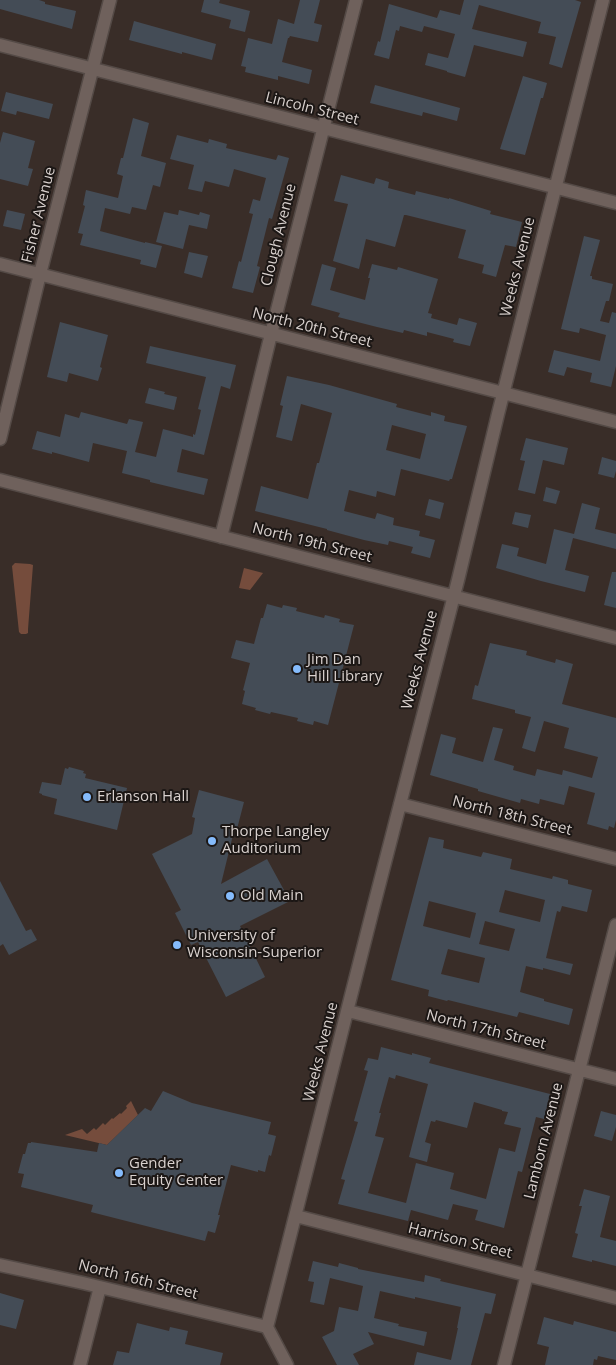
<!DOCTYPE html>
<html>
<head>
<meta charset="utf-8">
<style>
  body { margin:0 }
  canvas { display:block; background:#392d28 }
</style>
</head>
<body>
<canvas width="616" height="1365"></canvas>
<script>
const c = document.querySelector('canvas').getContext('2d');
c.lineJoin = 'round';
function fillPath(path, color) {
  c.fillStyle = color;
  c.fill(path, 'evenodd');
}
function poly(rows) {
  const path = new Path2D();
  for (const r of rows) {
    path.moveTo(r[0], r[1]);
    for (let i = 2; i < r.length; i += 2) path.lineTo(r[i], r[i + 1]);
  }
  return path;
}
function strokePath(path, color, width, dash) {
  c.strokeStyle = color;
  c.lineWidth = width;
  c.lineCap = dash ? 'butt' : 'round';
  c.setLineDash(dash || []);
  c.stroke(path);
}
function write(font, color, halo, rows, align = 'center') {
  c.font = font + ' "Open Sans",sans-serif';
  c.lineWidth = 4;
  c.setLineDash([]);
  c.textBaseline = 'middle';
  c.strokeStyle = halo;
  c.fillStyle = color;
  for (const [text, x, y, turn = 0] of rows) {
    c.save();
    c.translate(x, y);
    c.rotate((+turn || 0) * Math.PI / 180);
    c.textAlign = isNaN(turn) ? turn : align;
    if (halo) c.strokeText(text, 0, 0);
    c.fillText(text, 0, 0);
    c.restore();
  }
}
fillPath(poly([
  [15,563,30,564,33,565,28,629,28,633,26,634,21,634,19,632,12,566],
  [244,568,263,573,250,590,239,588],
  [131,1101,138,1115,107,1145,65,1135,82,1129,87,1134,94,1128,96,1130,103,1123,105,1125,112,1118,113,1119,120,1113,121,1114,127,1108,126,1106]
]), '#754c3c');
fillPath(poly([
  [0,0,39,0,45,2,45,4,76,11,72,29,0,9],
  [204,0,220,0,219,3,250,11,245,32,229,28,231,20,201,12],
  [300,0,320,0,314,23,322,25,318,42,290,36,289,38,288,38,282,62,312,70,309,84,278,76,278,80,245,72,246,67,241,66,248,38,272,44,278,19,294,24],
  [464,0,575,0,581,2,562,68,549,64,556,37,538,33,541,22,479,5,472,29,527,42,523,57,474,45,465,77,447,72,447,71,425,65,428,53,448,58,455,34,424,26,422,32,400,26,399,31,396,30,389,59,374,55,378,41,380,42,389,4,437,18,440,10,460,15],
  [134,21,216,44,212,60,182,52,182,54,129,40],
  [523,76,547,83,543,98,541,98,525,155,500,149],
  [375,85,460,108,457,121,423,112,422,116,370,103],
  [6,92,53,104,49,119,17,111,16,115,1,111],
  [133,118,149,123,141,156,166,163,160,187,153,185,146,210,132,207,130,214,105,208,100,231,145,243,145,242,162,246,156,268,140,264,141,260,80,245,83,234,78,233,85,206,83,205,86,190,118,198,123,176,117,174,121,158,123,158],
  [3,132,35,141,28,168,33,169,28,186,0,179,0,143],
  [177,135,208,143,209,139,227,144,226,148,276,160,278,155,289,158,272,219,269,218,257,266,260,267,253,293,232,288,239,261,241,262,253,214,249,213,253,199,260,201,266,178,234,169,229,187,205,181,202,192,188,189,194,165,170,159],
  [341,175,374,184,376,178,389,182,388,188,415,195,416,191,449,199,449,198,491,211,490,214,522,222,516,247,505,245,496,277,482,273,484,265,458,258,466,230,406,215,404,215,395,247,366,239,359,269,333,261,348,204,334,201],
  [7,210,25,214,21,230,3,226],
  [179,210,199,215,200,212,210,215,207,229,189,225,183,249,156,242,164,212,178,215],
  [584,236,600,240,590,276,592,276,592,279,613,284,609,301,606,301,600,321,609,323,612,312,616,313,616,366,611,387,590,382,592,373,567,367,564,376,548,372,554,350,600,361,606,335,580,328,579,333,561,329],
  [189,252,208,256,202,278,184,273],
  [322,264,336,268,330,290,365,300,370,278,368,278,372,264,397,270,398,267,438,279,428,313,432,314,431,318,457,325,459,318,477,323,470,346,453,342,454,339,427,332,427,336,404,330,403,333,377,327,338,317,340,313,311,305],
  [60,322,108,335,100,367,102,368,98,381,69,373,67,382,47,377],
  [150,346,236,365,230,389,221,386,204,455,182,449,177,472,208,479,204,495,150,482,150,480,122,473,127,451,93,443,89,462,52,452,52,454,32,449,37,431,60,437,65,414,79,418,81,412,127,424,129,419,143,422,135,452,156,457,163,429,193,437,193,434,195,435,201,410,198,409,206,377,146,363],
  [287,376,329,385,397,404,396,407,431,416,431,412,445,416,444,421,467,426,452,479,450,479,449,481,401,469,395,496,377,491,376,497,349,490,344,511,375,519,377,513,394,518,393,525,420,531,419,536,435,540,430,558,411,553,413,547,389,541,388,545,364,540,327,530,327,529,255,511,261,486,308,499,317,463,319,463,332,413,301,404,292,441,276,437,283,406,280,405],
  [392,425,426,434,420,459,386,450],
  [149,388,165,392,164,394,177,397,174,410,145,403],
  [526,438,568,448,564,465,543,460,535,494,518,490,525,461,520,460],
  [602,457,616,461,616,471,614,478,598,474],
  [546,487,560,491,556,504,543,501],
  [429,499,444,503,440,519,425,515],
  [582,503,600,508,595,529,616,534,616,549,573,538],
  [515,512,531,515,528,528,512,524],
  [554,529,574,534,565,570,589,576,585,592,541,581,496,568,502,544,519,548,517,556,546,564],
  [612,572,616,572,616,608,604,605],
  [267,604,282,608,283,605,297,608,296,611,324,618,325,615,340,619,339,622,354,625,328,725,314,721,313,725,297,721,298,718,271,712,270,714,255,710,256,708,242,704,245,691,243,690,250,663,231,658,236,640,254,644,261,618,263,618],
  [490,643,527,651,526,655,555,663,556,659,573,664,562,704,616,718,616,820,614,828,609,826,608,830,587,824,595,793,569,786,564,805,540,799,539,804,521,799,520,803,478,791,478,789,430,775,441,734,456,738,452,753,483,762,493,727,503,729,494,760,514,766,513,770,535,776,537,769,562,775,563,770,592,778,598,757,564,748,569,728,544,721,535,752,522,748,531,717,515,713,515,710,472,699,475,685,478,686],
  [69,767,84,771,83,773,86,774,85,778,127,788,117,830,54,814,57,799,42,795,42,794,39,793,42,782,61,785,65,768,68,769],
  [199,790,244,802,237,829,235,829,232,839,221,884,267,859,290,901,240,926,265,977,226,997,198,942,191,945,175,913,181,910,152,854,192,834,195,818,192,817],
  [429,837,444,840,443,848,481,857,483,852,512,859,510,869,552,879,553,876,568,880,568,884,592,890,587,912,562,906,560,912,557,911,546,958,573,964,570,975,543,968,543,970,526,966,520,992,544,999,544,1001,573,1009,569,1025,519,1012,517,1017,448,1000,447,1001,428,996,429,990,391,980],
  [505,890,545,900,540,922,499,912],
  [429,901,476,913,470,938,423,926],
  [485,921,515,929,509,951,479,944],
  [448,949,485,958,479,983,441,974],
  [0,881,26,931,31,929,37,940,9,955,3,944,0,946],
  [381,1047,412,1055,412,1053,431,1058,429,1063,550,1094,544,1119,536,1117,522,1172,518,1171,504,1228,475,1220,478,1210,453,1204,448,1220,411,1210,408,1221,338,1204,345,1180,341,1179,358,1122,354,1121,368,1071,364,1070,368,1058,378,1060],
  [396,1075,428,1084,409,1157,427,1162,431,1144,425,1142,431,1121,435,1122,436,1120,467,1128,474,1102,502,1110,502,1111,508,1112,504,1124,521,1128,515,1152,499,1148,486,1199,450,1189,454,1173,416,1163,406,1203,368,1193,384,1138,375,1136,381,1113,379,1113,389,1077,395,1079],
  [163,1091,192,1103,271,1122,268,1134,276,1136,271,1156,269,1155,265,1172,258,1170,258,1172,231,1165,218,1215,220,1215,215,1233,208,1231,205,1241,91,1212,93,1205,21,1187,24,1174,18,1173,23,1154,25,1154,28,1143,31,1143,31,1142,97,1152,99,1143,107,1145,145,1108,151,1111],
  [601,1111,616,1115,616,1127,612,1141,594,1136],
  [584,1189,610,1196,600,1237,616,1241,616,1266,592,1260,592,1262,572,1257,578,1234,575,1233,582,1206,579,1206],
  [313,1261,338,1267,339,1263,358,1268,358,1269,424,1282,425,1275,441,1279,440,1281,496,1294,491,1314,485,1313,471,1365,414,1365,417,1352,451,1360,458,1328,457,1328,461,1307,415,1297,415,1299,380,1291,374,1318,399,1324,398,1326,427,1332,424,1346,368,1332,374,1344,353,1354,359,1365,337,1365,322,1337,334,1331,339,1307,358,1311,363,1286,330,1278,324,1305,310,1302,314,1282,308,1281],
  [0,1293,24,1300,16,1329,0,1325],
  [544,1317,573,1325,574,1321,616,1332,616,1360,598,1356,597,1360,594,1359,593,1365,545,1365,549,1347,537,1344],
  [137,1323,169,1331,170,1327,188,1331,185,1344,223,1353,220,1365,113,1365,117,1351,129,1353]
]), '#444c56');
const street = poly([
  [0,45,616,203],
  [0,264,616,422],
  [0,439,40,274,110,0],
  [0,480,616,638],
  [221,537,246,437,271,334,356,0],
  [400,804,616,859],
  [348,1011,616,1079],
  [296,1216,616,1298],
  [0,1265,83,1283,267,1327],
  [267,1327,374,905,458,580,498,414,603,0],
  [267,1327,287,1365],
  [80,1365,100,1287],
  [504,1365,616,925]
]);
strokePath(street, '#544a46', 15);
strokePath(street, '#6f615c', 12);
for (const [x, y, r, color] of [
  [297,669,5,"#85bbfb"],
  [87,797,5,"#85bbfb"],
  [212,841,5,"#85bbfb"],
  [230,896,5,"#85bbfb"],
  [177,945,5,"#85bbfb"],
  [119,1173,5,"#85bbfb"]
]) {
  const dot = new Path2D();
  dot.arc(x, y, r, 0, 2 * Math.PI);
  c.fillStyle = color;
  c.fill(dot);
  strokePath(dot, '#1c1715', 2);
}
write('15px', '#d9d1ce', '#1c1715', [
  ["Lincoln Street",312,109,14],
  ["Fisher Avenue",39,215,-76],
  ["Clough Avenue",279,235,-76],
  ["Weeks Avenue",518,267,-76],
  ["North 20th Street",312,328,14],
  ["North 19th Street",312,543,14],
  ["Weeks Avenue",420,660,-75],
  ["North 18th Street",512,816,14],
  ["North 17th Street",486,1030,14],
  ["Weeks Avenue",321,1052,-76],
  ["Lamborn Avenue",544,1141,-76],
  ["Harrison Street",460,1241,14],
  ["North 16th Street",138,1280,14]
]);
write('15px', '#d9d1ce', '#1c1715', [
  ["Jim Dan",307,660],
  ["Hill Library",307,677],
  ["Erlanson Hall",97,797],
  ["Thorpe Langley",222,832],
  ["Auditorium",222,849],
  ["Old Main",240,896],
  ["University of",187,936],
  ["Wisconsin-Superior",187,953],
  ["Gender",129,1164],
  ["Equity Center",129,1181]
], 'left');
</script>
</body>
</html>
